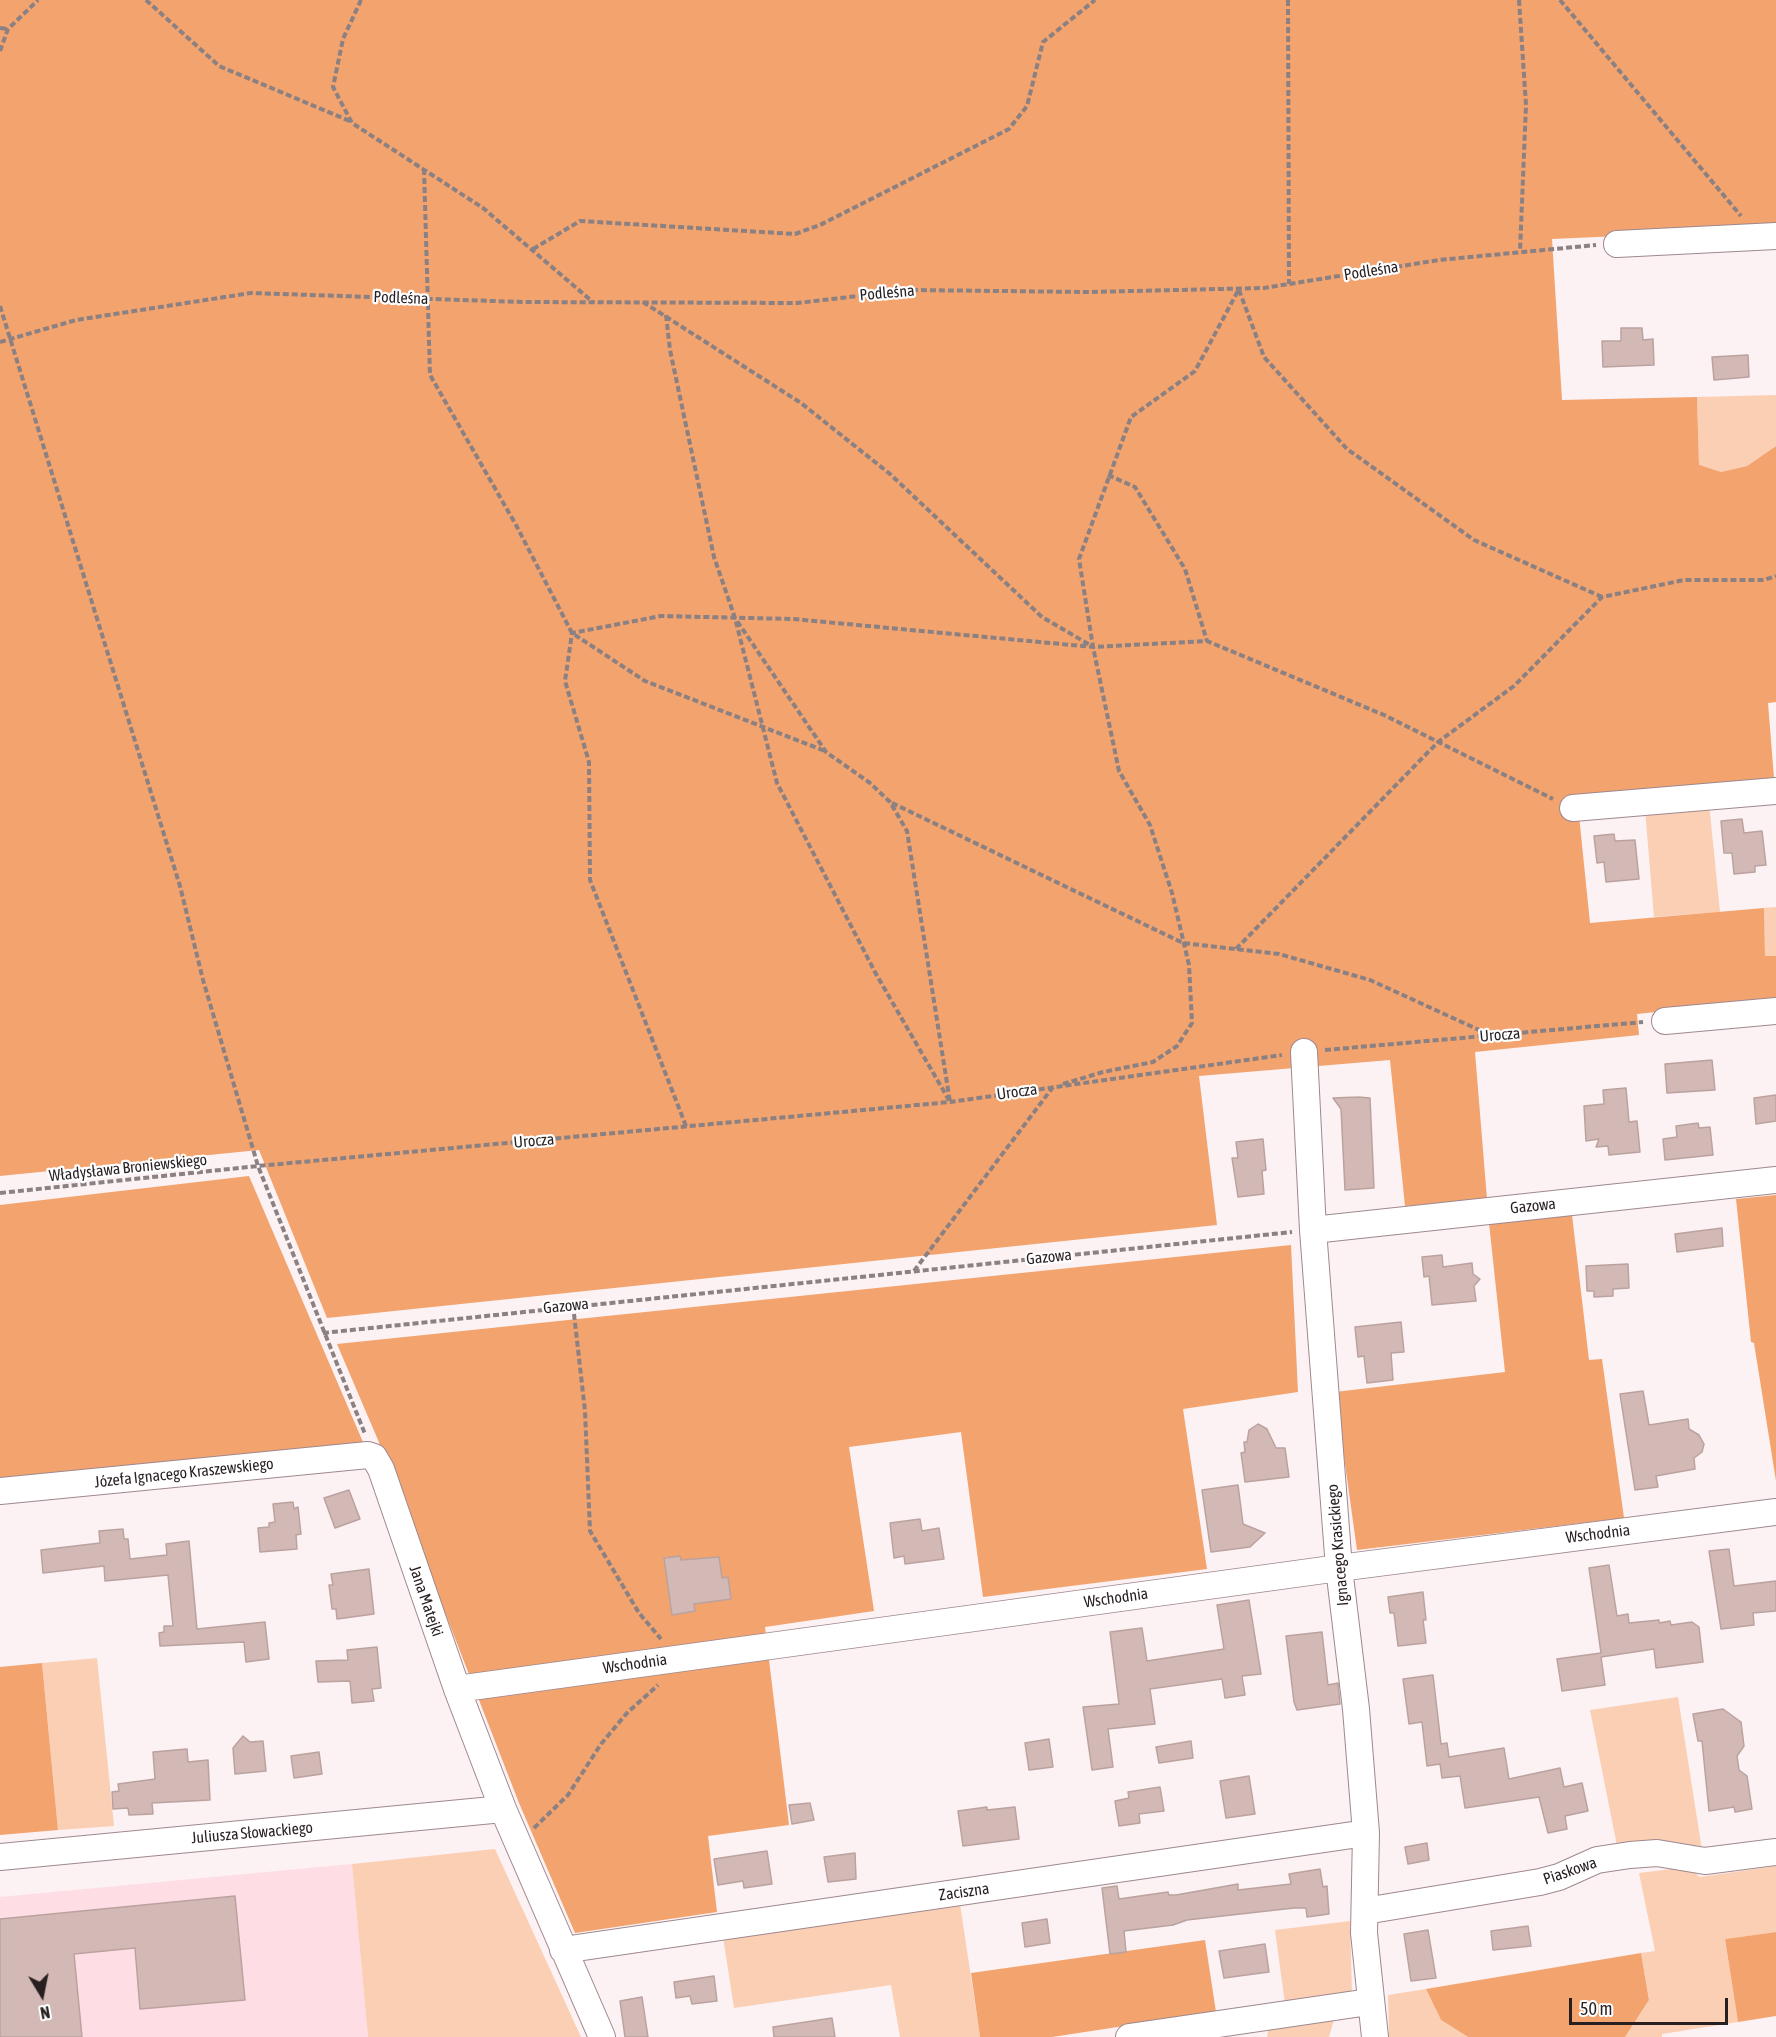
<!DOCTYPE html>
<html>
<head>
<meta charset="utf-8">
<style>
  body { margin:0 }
  #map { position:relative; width:1776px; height:2037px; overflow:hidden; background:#fcf1f3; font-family:"Asap Condensed",sans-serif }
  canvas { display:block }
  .north { position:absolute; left:12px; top:1965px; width:60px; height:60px; -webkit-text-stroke:4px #fff; paint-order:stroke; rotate:170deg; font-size:16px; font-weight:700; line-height:24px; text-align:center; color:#281f21 }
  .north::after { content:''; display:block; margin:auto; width:21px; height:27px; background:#281f21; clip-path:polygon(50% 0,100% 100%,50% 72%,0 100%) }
  .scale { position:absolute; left:1569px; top:1998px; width:159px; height:27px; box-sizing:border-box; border:3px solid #281f21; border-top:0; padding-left:8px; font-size:18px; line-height:21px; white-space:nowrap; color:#281f21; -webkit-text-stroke:4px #fff; paint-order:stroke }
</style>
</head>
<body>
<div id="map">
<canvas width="1776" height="2037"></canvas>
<div class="north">N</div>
<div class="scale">50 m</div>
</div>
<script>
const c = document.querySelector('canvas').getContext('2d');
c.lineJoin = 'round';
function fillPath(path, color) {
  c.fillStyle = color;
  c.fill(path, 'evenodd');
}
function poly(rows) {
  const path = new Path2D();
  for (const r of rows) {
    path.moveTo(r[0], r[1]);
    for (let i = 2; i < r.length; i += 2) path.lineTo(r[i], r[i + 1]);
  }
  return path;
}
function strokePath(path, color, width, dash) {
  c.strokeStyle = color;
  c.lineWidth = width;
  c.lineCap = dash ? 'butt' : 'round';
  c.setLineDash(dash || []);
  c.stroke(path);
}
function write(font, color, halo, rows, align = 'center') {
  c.font = font + ' "Asap Condensed",sans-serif';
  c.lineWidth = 4.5;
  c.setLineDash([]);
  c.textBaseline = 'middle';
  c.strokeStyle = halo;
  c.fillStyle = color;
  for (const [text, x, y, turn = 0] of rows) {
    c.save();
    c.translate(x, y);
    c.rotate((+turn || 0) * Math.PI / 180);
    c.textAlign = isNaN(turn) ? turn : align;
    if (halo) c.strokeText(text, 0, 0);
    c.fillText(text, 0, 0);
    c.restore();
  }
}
fillPath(poly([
  [352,1864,368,2037,0,2037,0,1897]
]), '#ffdde5');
fillPath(poly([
  [1776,395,1776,446,1747,466,1721,472,1699,466,1697,397],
  [1709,803,1720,912,1654,917,1645,809],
  [1776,907,1776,956,1765,957,1764,908],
  [97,1658,114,1826,58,1830,42,1663],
  [1678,1697,1702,1850,1617,1846,1590,1710],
  [495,1849,581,2037,368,2037,352,1864],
  [1776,1866,1776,1932,1725,1939,1738,2022,1662,2034,1662,2037,1625,2037,1649,2000,1641,1953,1655,1951,1639,1873,1688,1867,1700,1877],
  [960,1904,980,2037,900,2037,891,1985,734,2008,723,1937],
  [1350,1921,1352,1994,1285,2004,1275,1930],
  [1426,1989,1441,2020,1468,2037,1389,2037,1388,1995],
  [1335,2016,1329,2037,1267,2037,1269,2026]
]), '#fbcfb4');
fillPath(poly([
  [0,0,1776,0,1776,229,1552,239,1562,400,1697,397,1699,465,1721,472,1747,466,1776,446,1776,702,1768,703,1774,778,1577,796,1590,923,1764,908,1765,956,1776,956,1776,999,1637,1014,1639,1035,1475,1052,1487,1199,1405,1206,1390,1060,1199,1076,1217,1225,327,1318,259,1150,0,1176],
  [249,1176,363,1442,0,1480,0,1205],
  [1776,1195,1776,1481,1754,1343,1751,1342,1736,1199],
  [1572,1215,1589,1360,1602,1359,1624,1518,1357,1550,1335,1392,1505,1372,1489,1223],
  [1291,1245,1298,1392,1183,1409,1207,1569,983,1597,961,1432,849,1447,874,1611,765,1627,789,1825,708,1836,717,1912,575,1933,519,1803,378,1440,337,1344],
  [42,1663,58,1830,0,1835,0,1667],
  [1776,1932,1776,2016,1738,2022,1725,1939],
  [1205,1940,1216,2012,1052,2037,980,2037,971,1973],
  [1641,1953,1649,2000,1625,2037,1468,2037,1441,2020,1426,1989]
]), '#f2a36e');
const building = poly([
  [1621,328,1642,328,1643,340,1653,339,1654,365,1603,367,1602,341,1621,341,1621,328],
  [1748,355,1749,377,1714,380,1712,357,1748,355],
  [1742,819,1744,833,1762,831,1766,865,1755,866,1755,872,1734,874,1732,853,1724,853,1721,821,1742,819],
  [1614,834,1615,841,1635,840,1639,879,1606,882,1604,862,1597,863,1594,836,1614,834],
  [1712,1060,1715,1090,1667,1093,1665,1064,1712,1060],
  [1626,1088,1629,1122,1637,1121,1640,1152,1609,1155,1608,1146,1596,1147,1599,1139,1586,1141,1584,1106,1604,1104,1603,1090,1626,1088],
  [1776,1095,1776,1121,1756,1124,1754,1098,1776,1095],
  [1358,1097,1370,1098,1374,1188,1345,1190,1341,1109,1333,1098,1358,1097],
  [1698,1123,1699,1128,1710,1127,1713,1155,1665,1160,1663,1139,1677,1137,1676,1126,1698,1123],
  [1263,1139,1266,1170,1262,1171,1264,1194,1238,1197,1232,1158,1238,1158,1236,1142,1263,1139],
  [1722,1228,1723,1246,1677,1252,1675,1234,1722,1228],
  [1442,1255,1443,1267,1472,1263,1473,1274,1480,1279,1474,1286,1476,1301,1432,1305,1429,1276,1424,1277,1422,1257,1442,1255],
  [1628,1264,1629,1288,1613,1289,1613,1296,1594,1297,1594,1291,1587,1291,1586,1266,1628,1264],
  [1401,1322,1404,1352,1391,1353,1393,1380,1367,1383,1364,1356,1358,1357,1355,1327,1401,1322],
  [1643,1391,1649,1425,1688,1419,1689,1429,1699,1435,1704,1444,1702,1452,1694,1458,1695,1469,1656,1476,1658,1487,1635,1490,1620,1394,1643,1391],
  [1258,1424,1267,1429,1276,1448,1285,1448,1289,1477,1245,1482,1241,1453,1245,1452,1244,1442,1247,1442,1249,1430,1258,1424],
  [1238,1485,1243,1524,1265,1533,1250,1547,1211,1552,1202,1490,1238,1485],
  [349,1490,360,1519,335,1528,324,1498,349,1490],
  [293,1502,294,1509,298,1507,301,1534,296,1535,297,1549,260,1552,258,1528,269,1527,269,1523,275,1522,273,1504,293,1502],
  [920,1519,922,1531,939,1528,944,1559,905,1564,904,1556,894,1558,890,1523,920,1519],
  [123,1529,124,1539,128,1539,130,1559,167,1555,166,1544,189,1541,197,1629,265,1622,269,1659,246,1662,244,1642,160,1646,159,1633,164,1632,164,1626,173,1626,168,1575,105,1581,104,1566,43,1573,41,1550,100,1543,99,1531,123,1529],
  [1729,1549,1734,1586,1776,1581,1776,1611,1753,1613,1754,1625,1721,1629,1709,1551,1729,1549],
  [680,1556,681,1560,719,1557,722,1578,728,1577,731,1599,694,1604,695,1611,672,1615,664,1558,680,1556],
  [1609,1565,1617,1616,1628,1614,1629,1623,1659,1620,1659,1623,1670,1621,1671,1625,1692,1622,1699,1627,1703,1662,1656,1668,1654,1649,1601,1657,1605,1685,1562,1691,1557,1659,1601,1653,1589,1568,1609,1565],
  [369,1569,374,1614,337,1619,336,1609,332,1609,329,1585,333,1585,331,1574,369,1569],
  [1423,1592,1426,1620,1423,1620,1426,1643,1398,1646,1394,1613,1390,1613,1388,1597,1423,1592],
  [1249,1600,1261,1674,1242,1676,1245,1695,1225,1698,1222,1679,1150,1689,1155,1724,1108,1729,1113,1767,1092,1770,1083,1707,1119,1704,1110,1632,1142,1628,1147,1661,1224,1649,1217,1605,1249,1600],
  [1322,1632,1328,1685,1338,1683,1340,1704,1297,1710,1294,1702,1286,1636,1322,1632],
  [377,1647,381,1688,372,1689,374,1701,352,1703,350,1681,318,1682,316,1661,348,1660,347,1650,377,1647],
  [1433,1675,1441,1744,1447,1743,1449,1757,1504,1748,1509,1779,1560,1768,1564,1787,1582,1783,1588,1811,1565,1816,1567,1829,1548,1833,1539,1797,1465,1808,1460,1776,1442,1778,1440,1764,1427,1766,1422,1722,1409,1724,1403,1679,1433,1675],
  [1723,1709,1741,1722,1744,1746,1737,1756,1739,1770,1747,1776,1752,1809,1735,1812,1734,1807,1709,1811,1702,1741,1698,1741,1693,1714,1723,1709],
  [243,1736,250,1742,263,1741,266,1771,235,1774,233,1748,243,1736],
  [1049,1739,1053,1767,1029,1770,1025,1743,1049,1739],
  [1191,1741,1193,1758,1159,1763,1156,1747,1191,1741],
  [187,1749,188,1762,208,1760,210,1800,152,1803,153,1814,129,1815,128,1808,113,1809,112,1792,119,1791,118,1784,155,1779,153,1752,187,1749],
  [319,1752,322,1774,294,1778,291,1756,319,1752],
  [1249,1776,1255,1814,1226,1818,1220,1781,1249,1776],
  [1160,1787,1164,1811,1139,1814,1140,1823,1119,1826,1115,1801,1129,1798,1128,1792,1160,1787],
  [810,1803,814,1820,792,1824,789,1805,810,1803],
  [987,1807,987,1810,1015,1807,1019,1839,963,1846,958,1811,987,1807],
  [1427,1843,1429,1860,1408,1864,1405,1847,1427,1843],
  [767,1851,772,1884,744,1888,743,1881,718,1885,714,1859,767,1851],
  [855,1853,856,1879,828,1882,824,1857,855,1853],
  [1320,1869,1323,1887,1327,1886,1329,1914,1307,1917,1306,1908,1294,1908,1187,1920,1173,1925,1124,1931,1126,1952,1110,1954,1102,1888,1117,1886,1119,1899,1168,1892,1169,1895,1176,1895,1238,1884,1238,1890,1291,1884,1289,1874,1320,1869],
  [235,1896,245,2000,140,2009,135,1948,74,1954,82,2037,0,2037,0,1919,235,1896],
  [1047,1919,1050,1943,1025,1947,1022,1923,1047,1919],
  [1528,1926,1531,1946,1493,1950,1491,1931,1528,1926],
  [1428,1930,1436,1978,1411,1981,1404,1934,1428,1930],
  [1265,1944,1269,1972,1224,1978,1219,1951,1265,1944],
  [714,1976,717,2001,692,2004,690,1996,676,1998,674,1982,714,1976],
  [642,1997,648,2037,625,2037,620,2001,642,1997],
  [832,2018,835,2037,774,2037,773,2027,832,2018]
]);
fillPath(building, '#d2b9b5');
strokePath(building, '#bba29f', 1.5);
const minor = poly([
  [1617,244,1776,236],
  [1573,808,1776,791],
  [1665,1021,1776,1011],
  [1304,1052,1313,1230,1339,1568,1356,1709,1366,1833,1364,1933,1375,2037],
  [1313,1230,1776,1180],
  [0,1491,368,1455,374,1457,381,1469,457,1689,503,1809,602,2037],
  [457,1689,1339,1568,1776,1512],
  [0,1857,503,1809],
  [1365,1911,1540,1882,1559,1877,1597,1860,1630,1855,1657,1853,1705,1861,1776,1852],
  [563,1950,1366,1833],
  [1129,2037,1369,2002]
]);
strokePath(minor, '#9f888e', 28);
strokePath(poly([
  [146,0,219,66,352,122],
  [361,0,343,39,333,87,352,123,483,208,594,303],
  [1288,0,1289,284],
  [1519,0,1526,105,1520,251],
  [1560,0,1741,216],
  [0,28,8,29],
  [0,51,8,29,38,0],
  [424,169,430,375,516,525,572,633,645,681,825,751],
  [533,249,580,221,795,234,820,225,1009,129,1027,106,1043,42,1095,0],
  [1239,290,1264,357,1347,449,1474,540,1602,597],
  [643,302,801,403,890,474,1042,617,1090,645],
  [0,306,180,886,203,980,258,1166,365,1434],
  [666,315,670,350,714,557,735,618,777,783,876,974,950,1102,907,831,890,802,870,783,826,752,735,618],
  [0,342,76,320,251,293,523,302,797,303,911,290,1089,292,1264,288,1439,260,1596,245],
  [1108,475,1135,487,1185,569,1207,641],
  [892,803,1183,943,1279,954,1370,980,1490,1035],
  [1236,949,1438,742,1514,686,1602,597,1684,580,1764,580,1776,576],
  [1325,1050,1643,1022],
  [1063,1084,1103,1072,1153,1062,1177,1046,1192,1023,1189,965,1172,893,1150,825,1119,771,1093,647,1079,559,1131,417,1195,371,1239,289],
  [686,1126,590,880,589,762,565,681,572,633,661,616,793,619,1093,647,1207,641,1384,715,1553,799],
  [0,1193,258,1166,950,1102,1282,1055],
  [914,1271,1053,1087],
  [573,1305,585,1411,590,1531,639,1613,661,1639],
  [323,1333,1292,1232],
  [534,1828,568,1795,601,1744,627,1713,658,1685]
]), '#8b8183', 4, [6, 3]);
strokePath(minor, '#fff', 26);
write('16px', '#281f21', '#fff', [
  ["Podleśna",1371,271,-9],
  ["Podleśna",887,293,-5],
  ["Podleśna",401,298,2],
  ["Urocza",1500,1035,-5],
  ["Urocza",1017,1092,-8],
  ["Urocza",534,1141,-5],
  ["Władysława Broniewskiego",128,1168,-6],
  ["Gazowa",1533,1206,-6],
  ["Gazowa",1049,1257,-6],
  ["Gazowa",566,1306,-6],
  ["Józefa Ignacego Kraszewskiego",184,1473,-6],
  ["Wschodnia",1598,1534,-7],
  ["Ignacego Krasickiego",1338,1545,-95],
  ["Wschodnia",1116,1598,-8],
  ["Jana Matejki",426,1601,71],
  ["Wschodnia",635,1664,-8],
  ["Juliusza Słowackiego",252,1833,-5],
  ["Piaskowa",1570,1871,-19],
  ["Zaciszna",964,1892,-8]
]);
</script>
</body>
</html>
